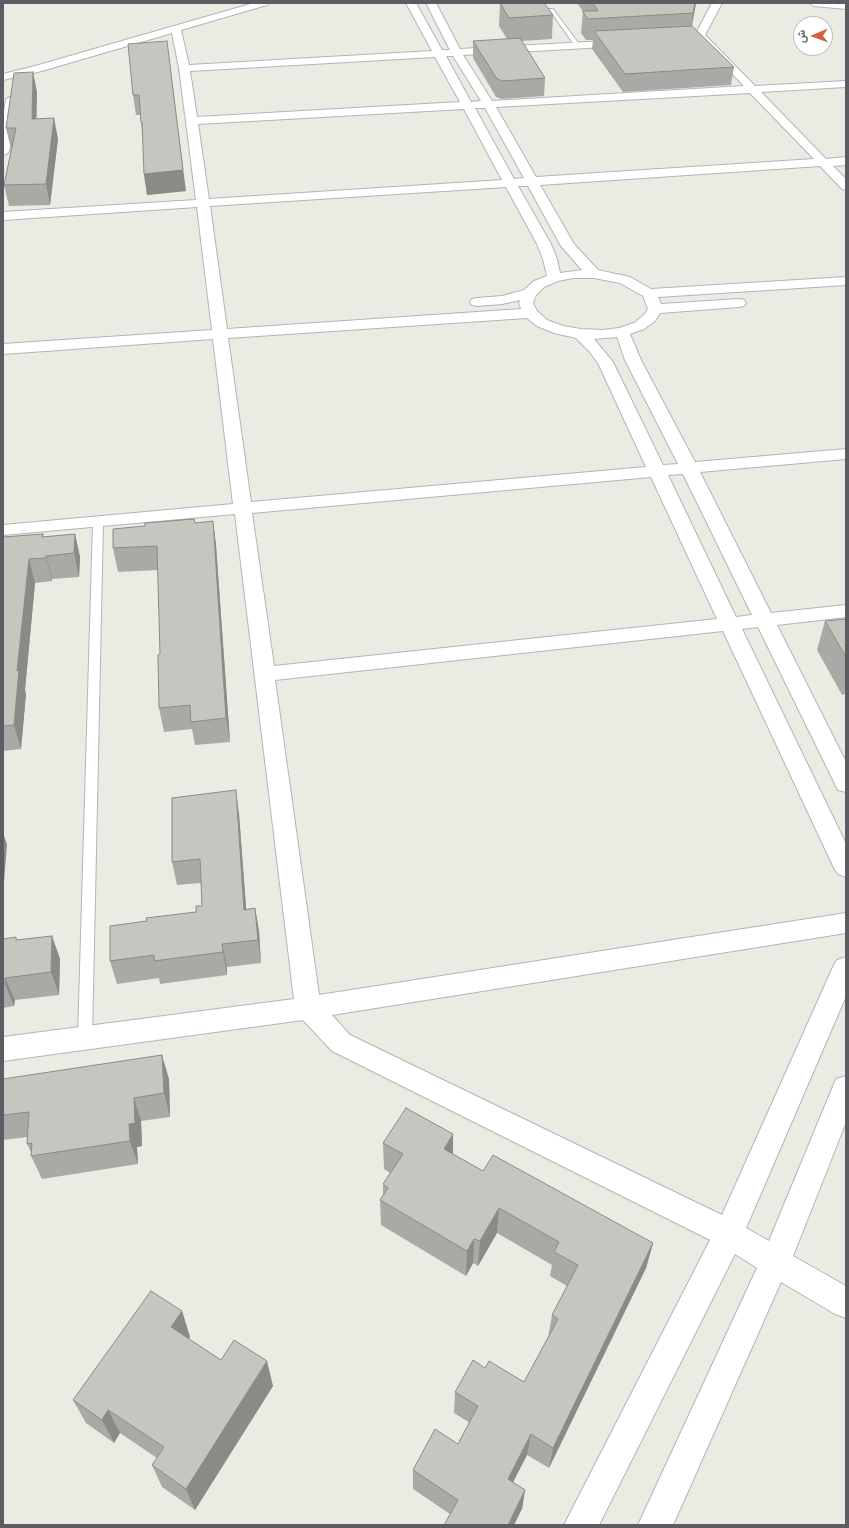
<!DOCTYPE html>
<html>
<head>
<meta charset="utf-8">
<style>
  body { margin:0 }
  #map { position:relative; width:849px; height:1528px; overflow:hidden; background:#ecebe3; font-family:"Sofia Sans Condensed",Vazirmatn,sans-serif }
  canvas { display:block }
  .frame { position:absolute; inset:0; border:4px solid #5b5d62; pointer-events:none }
  .north { position:absolute; left:793px; top:16px; width:40px; height:40px; box-sizing:border-box; background:#fff; border:1px solid #bdbec0; border-radius:50%; rotate:268deg; font-size:11px; font-weight:700; line-height:16px; text-align:center; color:#5b5d62 }
  .north::after { content:''; display:block; margin:auto; width:14px; height:18px; background:#d36043; clip-path:polygon(50% 0,100% 100%,50% 72%,0 100%) }
</style>
</head>
<body>
<div id="map">
<canvas width="849" height="1528"></canvas>
<div class="frame"></div>
<div class="north">ش</div>
</div>
<script>
const c = document.querySelector('canvas').getContext('2d');
c.lineJoin = 'round';
function poly(rows) {
  const path = new Path2D();
  for (const r of rows) {
    path.moveTo(r[0], r[1]);
    for (let i = 2; i < r.length; i += 2) path.lineTo(r[i], r[i + 1]);
  }
  return path;
}
function strokePath(path, color, width, dash) {
  c.strokeStyle = color;
  c.lineWidth = width;
  c.lineCap = dash ? 'butt' : 'round';
  c.setLineDash(dash || []);
  c.stroke(path);
}
function fillPath(path, color) {
  c.fillStyle = color;
  c.fill(path, 'evenodd');
}
const lane = poly([
  [549,9,553,9,579,44,579,46,575,46,549,9],
  [98,519,103,522,92,1038,90,1042,85,1044,80,1042,78,1038,93,522,98,519]
]);
const street = poly([
  [254,3,269,3,267,5,181,30,189,65,432,51,406,3,416,3,442,50,450,50,426,3,436,3,460,49,623,40,628,43,623,46,463,55,492,101,744,86,695,35,712,3,722,3,705,35,755,86,846,81,846,87,761,92,826,159,846,157,846,165,833,166,846,179,846,190,842,189,820,166,540,185,574,244,598,270,630,277,651,289,846,277,846,285,658,297,661,304,739,299,744,300,746,303,744,306,739,307,660,313,655,321,644,329,630,334,641,360,695,462,846,449,846,459,700,472,771,613,846,605,846,617,777,625,846,762,846,792,838,790,835,784,758,627,742,629,846,844,846,877,838,874,834,868,723,631,275,680,319,995,846,913,846,933,332,1015,350,1035,722,1215,833,967,837,960,846,957,846,996,746,1228,769,1241,836,1079,846,1076,846,1122,793,1256,846,1286,846,1318,835,1314,781,1282,673,1525,638,1525,757,1268,735,1254,599,1525,564,1525,710,1240,332,1051,303,1020,3,1061,3,1037,294,999,235,514,3,535,3,525,233,504,213,339,3,354,3,344,212,330,197,207,3,220,3,212,196,200,179,68,172,33,38,72,3,80,3,74,35,66,254,3],
  [446,56,453,56,481,101,471,102,446,56],
  [435,57,460,102,197,117,190,71,435,57],
  [750,93,814,159,536,177,496,107,750,93],
  [475,108,485,108,524,178,514,179,475,108],
  [464,109,502,180,209,199,198,124,464,109],
  [518,186,528,186,561,246,582,270,560,273,557,259,551,244,518,186],
  [506,187,537,244,543,259,547,276,534,281,524,290,502,296,477,298,472,299,470,302,472,305,477,306,502,304,520,300,519,303,521,309,227,329,210,206,506,187],
  [573,278,594,278,620,283,643,296,648,309,644,315,634,323,619,328,603,330,581,329,563,326,547,320,537,311,533,303,536,295,544,287,558,281,573,278],
  [527,318,537,326,554,333,576,338,589,351,598,363,646,467,251,502,228,338,527,318],
  [617,337,625,360,678,464,663,465,613,362,594,339,617,337],
  [683,474,752,615,736,617,668,475,683,474],
  [651,477,717,619,274,666,252,513,651,477],
  [809,3,846,3,846,9,814,6,809,3],
  [12,96,18,99,9,151,7,154,3,155,3,118,6,99,12,96]
]);
strokePath(lane, '#b3b4b9', 2);
strokePath(street, '#b3b4b9', 2);
fillPath(lane, '#fff');
fillPath(street, '#fff');
fillPath(poly([
  [500,3,553,15,552,39,522,41,545,78,544,96,502,99,496,97,473,58,473,41,507,39,499,26],
  [577,3,696,3,692,26,734,67,731,85,623,92,592,49,593,40,586,40,581,33,583,11],
  [128,44,186,191,147,195,144,174,143,137,140,115,136,115,133,95],
  [37,92,36,119,58,139,50,205,9,206,4,185,11,149,6,128],
  [213,521,216,545,230,742,195,745,192,729,164,732,159,708,160,654,158,570,118,572,113,548,195,523],
  [43,534,43,537,75,534,80,557,79,577,52,579,52,581,35,583,25,690,26,694,21,749,3,751,3,537],
  [846,619,846,697,845,694,842,695,817,650,825,621],
  [239,814,246,909,255,908,259,931,261,963,227,967,227,975,160,984,159,978,117,984,110,961,147,921,196,912,202,906,201,883,177,885,172,862],
  [52,936,60,959,59,995,15,1000,14,1006,3,1008,3,939,17,940],
  [3,1079,169,1079,170,1117,141,1121,142,1146,137,1147,138,1164,42,1179,31,1156,32,1154,27,1144,27,1137,3,1140],
  [453,1134,453,1154,483,1171,653,1243,646,1268,549,1468,527,1455,513,1482,525,1490,522,1509,450,1514,413,1489,413,1470,458,1444,470,1423,454,1413,455,1392,485,1368,524,1382,548,1338,552,1315,567,1286,550,1276,552,1265,497,1233,478,1266,473,1263,466,1276,381,1225,380,1200,383,1195,383,1184,390,1173,384,1169,383,1143],
  [182,1311,190,1337,189,1339,221,1360,273,1386,195,1510,162,1487,152,1465,157,1458,120,1433,114,1443,86,1423,73,1400]
]), '#aba9a5');
fillPath(poly([
  [692,3,696,3,690,34,693,13],
  [169,60,186,191,147,195,144,174],
  [33,72,37,92,36,140,32,119],
  [3,88,4,94,3,102],
  [54,118,58,139,50,205,46,184],
  [213,521,216,545,230,742,226,718],
  [75,534,80,557,79,577,74,553],
  [46,556,52,579,52,581,46,558],
  [29,559,35,583,25,690,26,694,21,749,14,725,17,671],
  [236,790,239,814,248,933,244,910],
  [3,833,7,844,3,895],
  [255,908,259,931,261,963,258,940],
  [52,936,60,959,59,995,51,972],
  [222,944,227,967,227,975,223,952],
  [5,978,15,1000,14,1006,5,984],
  [162,1055,169,1079,170,1117,164,1093],
  [134,1098,141,1121,142,1146,137,1147,138,1164,130,1141,129,1124],
  [453,1134,453,1160,444,1149],
  [499,1208,497,1233,478,1266,480,1241],
  [474,1239,473,1263,466,1276,467,1251],
  [653,1243,646,1268,549,1468,553,1448],
  [182,1311,190,1337,180,1353,171,1327],
  [267,1361,273,1386,195,1510,186,1489],
  [108,1410,120,1433,114,1443,102,1420],
  [531,1434,527,1455,505,1498,508,1479],
  [525,1490,522,1509,514,1525,508,1525]
]), '#8b8a86');
const building = poly([
  [500,3,544,3,553,15,509,18,500,3],
  [593,3,695,3,693,13,588,19,582,11,598,11,593,3],
  [692,26,734,67,625,74,594,31,692,26],
  [520,38,545,78,503,81,497,79,473,41,520,38],
  [167,41,183,170,144,174,142,122,141,122,139,95,133,95,128,44,167,41],
  [33,72,32,119,54,118,46,184,4,185,16,128,6,128,14,73,33,72],
  [194,519,195,523,213,521,226,718,191,722,190,705,159,708,158,655,160,654,157,546,113,548,113,529,145,526,145,523,194,519],
  [43,534,42,537,75,534,74,553,46,556,46,558,29,559,17,671,19,670,14,725,3,726,3,537,43,534],
  [846,619,846,657,825,621,846,619],
  [236,790,244,910,255,908,258,940,222,944,223,952,154,961,154,955,110,961,110,926,147,921,146,918,196,912,196,906,202,906,200,859,172,862,172,798,236,790],
  [52,936,51,972,5,978,5,984,3,984,3,939,16,937,16,940,52,936],
  [162,1055,164,1093,134,1098,135,1123,129,1124,130,1141,31,1156,32,1143,27,1144,29,1112,3,1115,3,1079,162,1055],
  [406,1108,453,1134,444,1149,483,1171,493,1155,653,1243,553,1448,531,1434,508,1479,525,1490,508,1525,444,1525,458,1500,413,1470,435,1429,458,1444,478,1406,455,1392,473,1360,485,1368,489,1361,524,1382,558,1319,552,1315,578,1265,554,1252,559,1242,499,1208,480,1241,474,1239,467,1251,380,1200,388,1188,383,1184,403,1154,383,1143,406,1108],
  [151,1291,182,1311,171,1327,221,1360,234,1340,267,1361,186,1489,152,1465,164,1447,108,1410,102,1420,73,1400,151,1291]
]);
fillPath(building, '#c7c5c0');
strokePath(building, '#8b8a86', 1);
</script>
</body>
</html>
